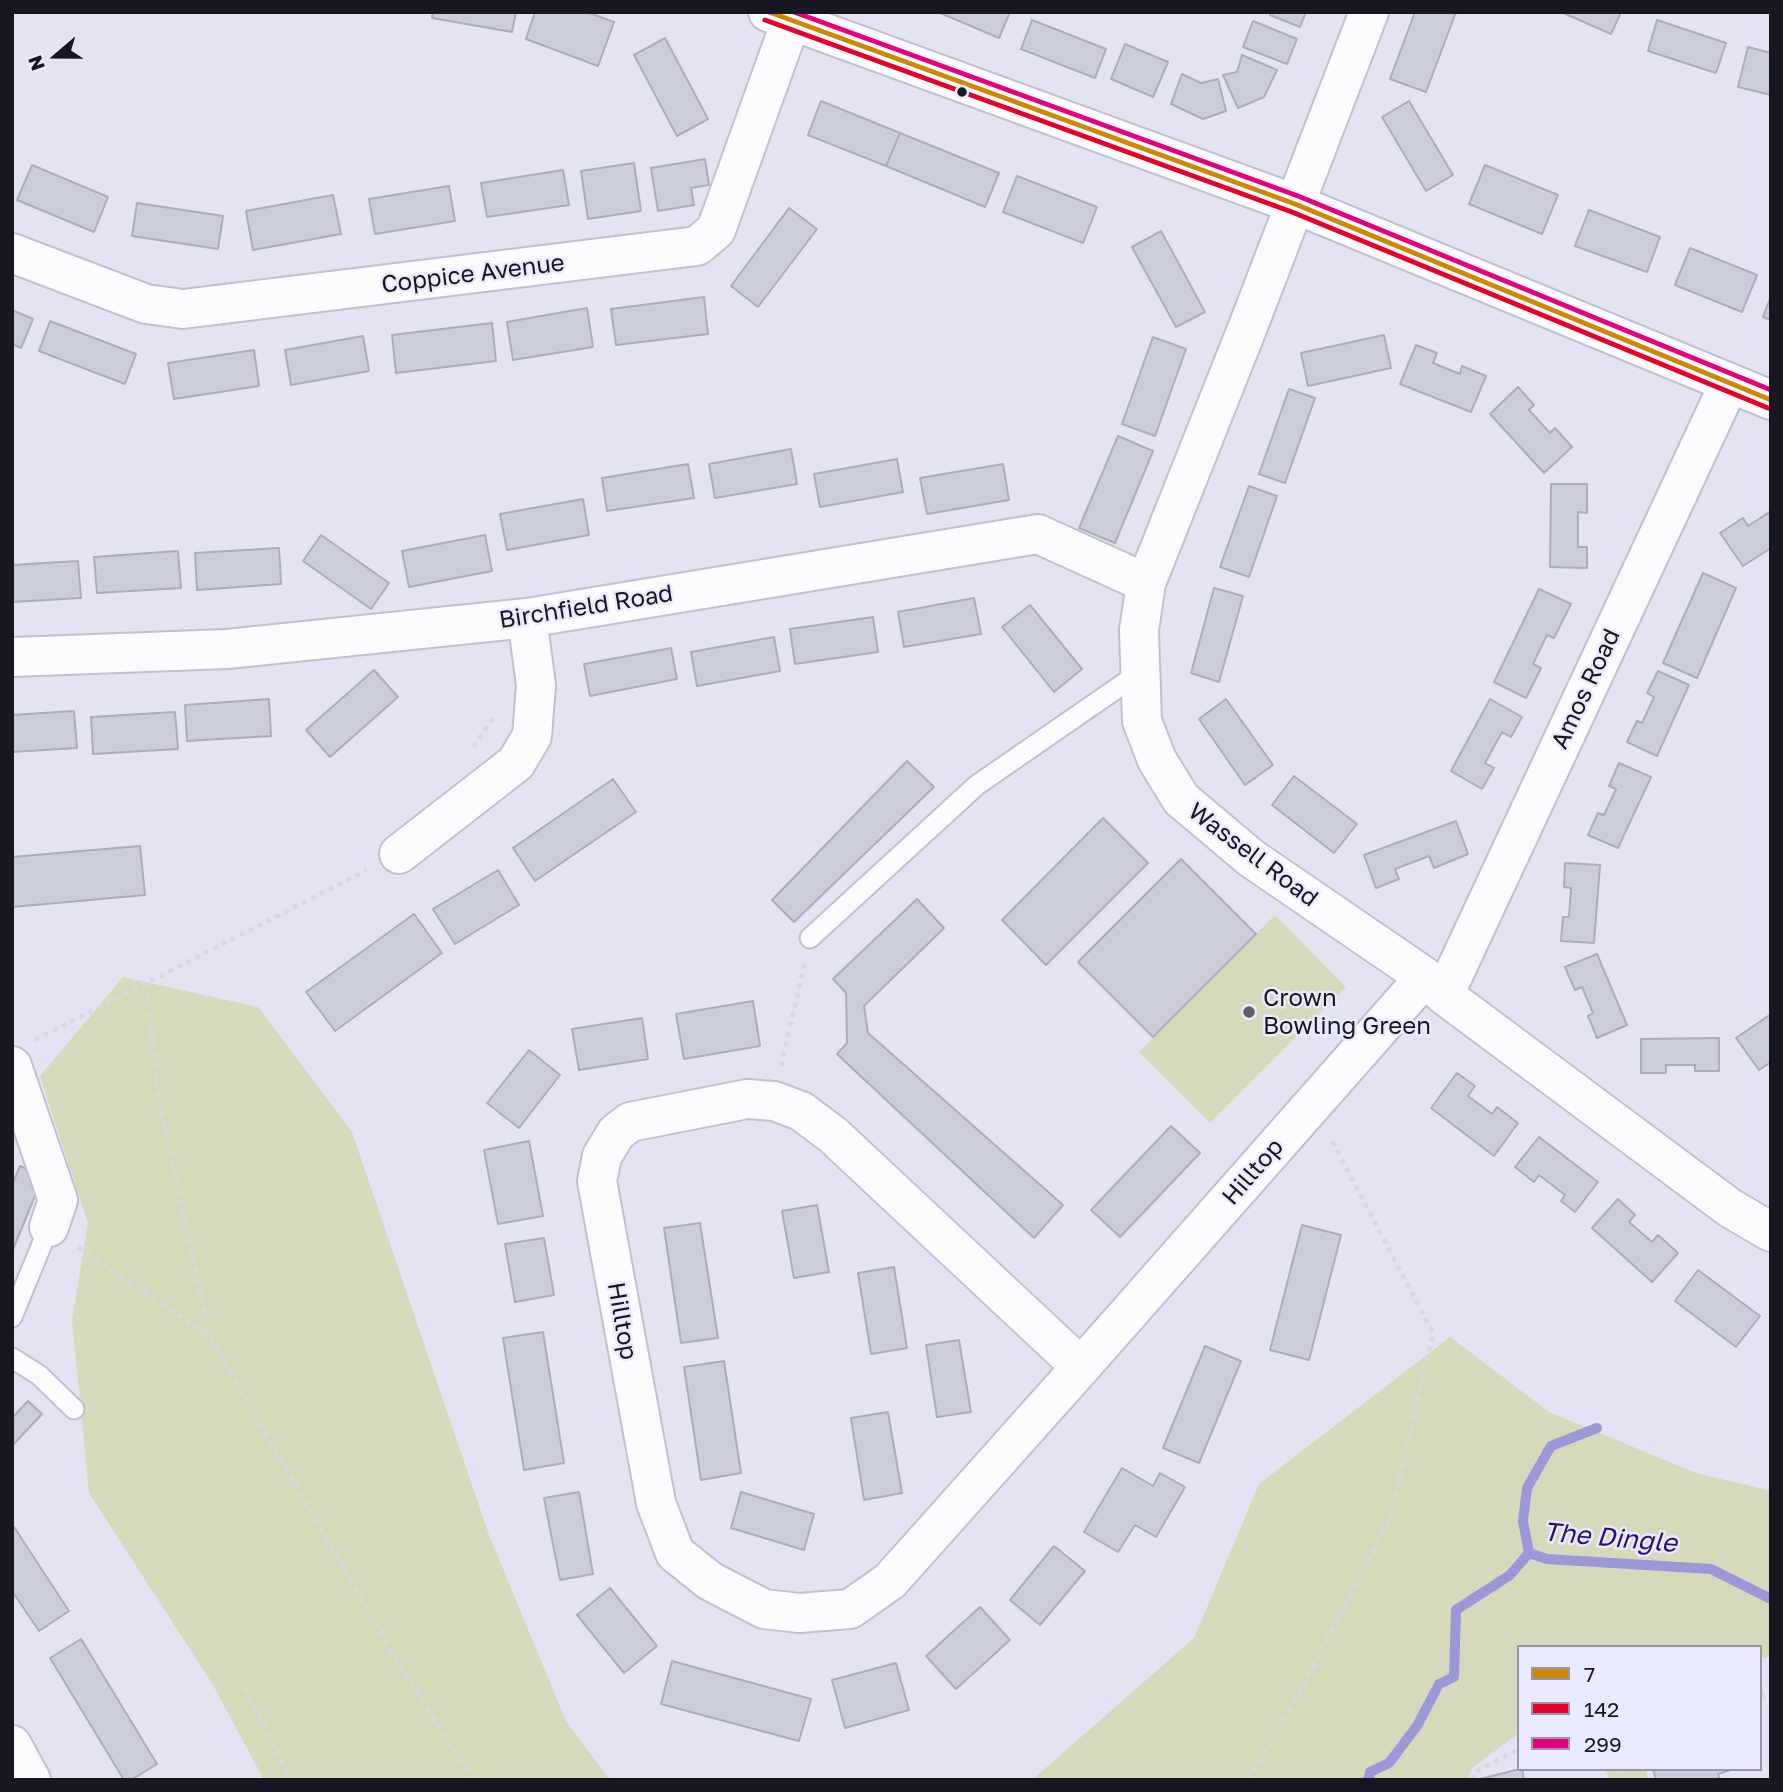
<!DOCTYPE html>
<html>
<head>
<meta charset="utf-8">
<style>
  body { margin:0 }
  #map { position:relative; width:1783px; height:1792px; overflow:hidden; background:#e3e3f4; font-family:"Golos Text",sans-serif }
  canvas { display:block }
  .frame { position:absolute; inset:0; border:14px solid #171722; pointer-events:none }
  .legend { position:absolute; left:1517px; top:1645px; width:245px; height:126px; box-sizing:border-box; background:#eaeafe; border:2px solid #9696a6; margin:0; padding:9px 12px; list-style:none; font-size:21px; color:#171722 }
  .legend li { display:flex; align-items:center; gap:14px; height:35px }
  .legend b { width:35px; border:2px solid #9696a6 }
  .north { position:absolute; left:21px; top:21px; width:70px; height:70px; -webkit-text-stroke:5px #eaeafe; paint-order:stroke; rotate:250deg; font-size:19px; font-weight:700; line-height:28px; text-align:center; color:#171722 }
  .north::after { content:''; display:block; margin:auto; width:24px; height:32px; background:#171722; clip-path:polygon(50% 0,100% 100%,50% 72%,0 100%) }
</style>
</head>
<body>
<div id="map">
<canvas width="1783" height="1792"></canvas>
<div class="frame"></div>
<ul class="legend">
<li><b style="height:9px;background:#ca8907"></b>7</li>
<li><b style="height:9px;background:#e4002b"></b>142</li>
<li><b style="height:9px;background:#e5007d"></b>299</li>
</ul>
<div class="north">N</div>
</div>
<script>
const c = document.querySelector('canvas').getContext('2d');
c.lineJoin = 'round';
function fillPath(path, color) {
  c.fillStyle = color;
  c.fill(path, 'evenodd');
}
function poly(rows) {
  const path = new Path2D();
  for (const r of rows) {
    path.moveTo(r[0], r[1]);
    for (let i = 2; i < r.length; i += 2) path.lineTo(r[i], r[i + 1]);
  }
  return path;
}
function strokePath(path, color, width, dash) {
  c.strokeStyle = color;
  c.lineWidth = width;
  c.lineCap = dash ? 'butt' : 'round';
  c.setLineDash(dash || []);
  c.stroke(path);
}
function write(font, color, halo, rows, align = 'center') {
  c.font = font + ' "Golos Text",sans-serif';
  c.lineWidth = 5;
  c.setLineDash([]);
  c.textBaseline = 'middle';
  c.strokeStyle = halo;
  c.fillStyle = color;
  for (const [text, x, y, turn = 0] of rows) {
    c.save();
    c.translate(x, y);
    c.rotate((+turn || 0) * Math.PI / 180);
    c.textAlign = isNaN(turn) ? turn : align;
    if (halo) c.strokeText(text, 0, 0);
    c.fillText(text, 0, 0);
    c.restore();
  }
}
fillPath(poly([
  [1275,915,1346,987,1210,1123,1139,1052],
  [123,977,258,1007,352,1132,489,1535,566,1721,610,1780,264,1780,213,1685,89,1493,72,1321,88,1223,40,1076],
  [1450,1337,1549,1412,1696,1473,1771,1491,1771,1657,1760,1658,1760,1647,1519,1647,1519,1733,1472,1768,1467,1780,1032,1780,1194,1638,1259,1484],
  [1606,1769,1646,1769,1648,1780,1609,1780]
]), '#d7d9bb');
strokePath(poly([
  [1529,1553,1523,1521,1527,1488,1551,1446,1597,1428],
  [1368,1780,1370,1772,1389,1763,1417,1726,1439,1684,1454,1677,1456,1610,1510,1575,1529,1553,1547,1559,1711,1569,1771,1599]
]), '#9b97d9', 10);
const building = poly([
  [433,12,516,12,512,32,432,18,433,12],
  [535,12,587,12,614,22,598,66,526,39,535,12],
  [938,12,1010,12,999,38,938,12],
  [1271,12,1306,12,1300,27,1270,15,1271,12],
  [1415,12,1456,12,1426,92,1390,79,1415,12],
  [1561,12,1621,12,1611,34,1561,12],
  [1032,20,1106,49,1095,78,1021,49,1032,20],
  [1657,20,1726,43,1716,73,1648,51,1657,20],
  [1253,21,1297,39,1287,64,1243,47,1253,21],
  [665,38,708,119,677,136,634,55,665,38],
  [1125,44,1168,62,1153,97,1111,79,1125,44],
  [1748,47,1771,53,1771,95,1738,87,1748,47],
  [1242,55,1277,70,1264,97,1238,108,1223,75,1237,72,1242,55],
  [1182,74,1201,83,1218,79,1226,111,1203,119,1171,104,1182,74],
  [821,101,900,133,886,166,808,135,821,101],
  [1409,101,1453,175,1426,191,1382,117,1409,101],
  [900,133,999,173,985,207,886,166,900,133],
  [705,159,709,185,691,188,694,205,658,211,651,168,705,159],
  [634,163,641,211,588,219,581,171,634,163],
  [32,165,108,197,94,232,17,200,32,165],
  [1485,165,1558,195,1542,234,1469,204,1485,165],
  [563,170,569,205,487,217,481,183,563,170],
  [1017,176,1097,207,1083,243,1003,212,1017,176],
  [449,186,455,221,375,234,369,199,449,186],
  [333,195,341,234,253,250,246,211,333,195],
  [137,203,223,216,218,249,132,236,137,203],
  [789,208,817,229,758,307,731,286,789,208],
  [1589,210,1660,237,1647,272,1575,246,1589,210],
  [1161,231,1205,312,1176,327,1132,247,1161,231],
  [1690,248,1757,275,1742,312,1675,285,1690,248],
  [1771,296,1771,320,1763,317,1771,296],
  [704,297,708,334,616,345,611,309,704,297],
  [587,308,593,347,513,360,507,322,587,308],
  [12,310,33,319,21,348,12,344,12,310],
  [50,321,136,354,125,384,39,351,50,321],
  [492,323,496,361,396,373,392,335,492,323],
  [1384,335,1391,368,1308,386,1301,353,1384,335],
  [363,336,369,371,291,385,285,350,363,336],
  [1153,337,1186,349,1155,436,1122,424,1153,337],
  [1416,345,1437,353,1433,363,1460,374,1462,366,1486,376,1471,412,1400,384,1416,345],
  [254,350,259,386,174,399,168,363,254,350],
  [1518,387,1534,405,1529,410,1550,433,1555,428,1572,447,1544,473,1490,414,1518,387],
  [1289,389,1315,398,1285,483,1259,474,1289,389],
  [1118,436,1153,451,1115,543,1079,528,1118,436],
  [791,449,797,484,715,498,709,464,791,449],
  [897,459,903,492,820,507,814,474,897,459],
  [688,464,694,498,607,511,602,478,688,464],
  [1003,464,1009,500,927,514,920,478,1003,464],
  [1551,484,1587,484,1587,513,1578,512,1578,547,1587,547,1587,568,1550,567,1551,484],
  [1249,486,1277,496,1249,577,1220,567,1249,486],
  [583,499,589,535,507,550,500,514,583,499],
  [1771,511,1771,548,1743,566,1720,533,1743,518,1748,526,1771,511],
  [321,535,389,583,371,609,303,561,321,535],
  [485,535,492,571,409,587,402,551,485,535],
  [279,548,281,584,197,590,195,553,279,548],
  [178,551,181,588,97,593,94,557,178,551],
  [78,561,81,598,12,602,12,565,78,561],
  [1703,573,1736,588,1697,678,1663,663,1703,573],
  [1214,588,1243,596,1219,682,1191,673,1214,588],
  [1539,589,1571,604,1554,638,1547,635,1533,664,1541,668,1526,698,1494,682,1539,589],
  [974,598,981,634,904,647,898,612,974,598],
  [1030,605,1082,669,1054,692,1002,627,1030,605],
  [873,617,878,652,795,664,790,629,873,617],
  [774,637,780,671,697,686,691,652,774,637],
  [671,648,677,679,590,696,584,664,671,648],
  [374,670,398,697,330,757,306,730,374,670],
  [1658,671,1689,685,1657,756,1627,742,1637,721,1642,723,1654,697,1647,693,1658,671],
  [269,699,271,736,187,741,185,705,269,699],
  [1226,699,1273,765,1245,785,1199,719,1226,699],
  [1490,699,1522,717,1511,737,1502,732,1485,763,1494,768,1482,789,1451,771,1490,699],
  [74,711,77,748,12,752,12,715,74,711],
  [175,712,178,749,93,754,91,717,175,712],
  [907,761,934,787,794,922,772,900,907,761],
  [1619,763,1651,777,1618,848,1588,835,1598,813,1604,815,1616,789,1609,786,1619,763],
  [1294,776,1357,824,1334,853,1272,805,1294,776],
  [613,779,636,812,535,881,513,848,613,779],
  [1103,818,1148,863,1046,965,1002,920,1103,818],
  [1456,821,1468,854,1434,868,1429,856,1395,869,1399,879,1376,888,1364,855,1456,821],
  [140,846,145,895,12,907,12,857,140,846],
  [1181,859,1256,934,1153,1037,1078,962,1181,859],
  [1565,863,1600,865,1594,943,1561,941,1563,917,1569,917,1571,888,1564,887,1565,863],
  [498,870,519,905,455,944,433,909,498,870],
  [917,899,944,928,864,1006,868,1033,1063,1205,1034,1238,837,1054,847,1043,846,993,833,979,917,899],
  [414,914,442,953,335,1031,306,992,414,914],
  [1597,954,1627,1025,1597,1038,1588,1016,1593,1013,1582,987,1575,990,1565,967,1597,954],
  [753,1001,760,1046,684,1059,676,1014,753,1001],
  [1771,1014,1771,1062,1759,1070,1736,1038,1771,1014],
  [642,1018,648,1059,579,1070,572,1029,642,1018],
  [1719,1038,1719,1071,1695,1071,1695,1065,1666,1065,1666,1073,1641,1073,1641,1039,1719,1038],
  [529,1050,560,1075,519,1128,487,1103,529,1050],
  [1457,1073,1475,1086,1468,1096,1492,1114,1497,1107,1518,1123,1494,1156,1431,1108,1457,1073],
  [1171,1126,1200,1153,1120,1237,1091,1210,1171,1126],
  [1539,1137,1598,1182,1575,1212,1561,1201,1565,1195,1539,1175,1534,1182,1515,1167,1539,1137],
  [529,1141,543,1216,498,1224,484,1150,529,1141],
  [20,1166,43,1176,12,1252,12,1185,20,1166],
  [1618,1199,1635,1215,1629,1222,1652,1242,1658,1235,1678,1253,1652,1282,1592,1228,1618,1199],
  [817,1205,829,1272,794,1278,782,1211,817,1205],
  [700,1223,718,1338,681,1343,664,1228,700,1223],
  [1302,1225,1341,1235,1309,1360,1270,1350,1302,1225],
  [544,1238,554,1295,515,1302,505,1244,544,1238],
  [894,1267,907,1348,871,1354,858,1273,894,1267],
  [1698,1270,1760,1316,1736,1347,1675,1301,1698,1270],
  [543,1332,564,1463,524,1470,503,1338,543,1332],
  [959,1340,971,1412,937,1417,926,1345,959,1340],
  [1205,1346,1241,1361,1199,1463,1163,1448,1205,1346],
  [724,1361,741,1473,701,1480,684,1367,724,1361],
  [28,1401,42,1414,12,1446,12,1418,28,1401],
  [888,1412,902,1493,864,1500,851,1418,888,1412],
  [1122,1468,1153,1486,1160,1473,1185,1487,1156,1537,1135,1525,1118,1552,1084,1532,1122,1468],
  [579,1492,593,1574,560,1580,544,1498,579,1492],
  [741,1492,814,1514,804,1550,731,1528,741,1492],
  [12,1524,69,1611,39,1631,12,1591,12,1524],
  [1054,1546,1085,1571,1040,1625,1010,1600,1054,1546],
  [610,1588,657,1646,624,1673,577,1615,610,1588],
  [980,1607,1010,1640,956,1689,926,1656,980,1607],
  [81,1639,157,1764,131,1780,124,1780,50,1658,81,1639],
  [672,1661,811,1699,799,1741,661,1704,672,1661],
  [896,1663,909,1710,845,1728,832,1680,896,1663],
  [1522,1769,1524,1780,1476,1780,1520,1769,1522,1769],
  [1653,1769,1734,1769,1718,1774,1720,1780,1656,1780,1653,1769]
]);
fillPath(building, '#cccddb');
strokePath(building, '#acacba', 2);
const lane = poly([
  [810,938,977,785,1139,673],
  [12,1317,49,1227],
  [12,1358,39,1375,74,1409]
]);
const street = poly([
  [1369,12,1247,329,1146,583,1139,630,1142,721,1157,760,1181,799,1251,858,1425,977,1444,995,1730,1208,1771,1232],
  [12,253,146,304,183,309,697,246,716,230,791,21],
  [12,657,227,649,527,618,1038,534,1146,583],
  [399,854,516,763,532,736,536,685,527,618],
  [1444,995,1729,384],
  [12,1066,58,1200,49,1227],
  [1081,1367,833,1135,801,1111,774,1101,747,1099,630,1122,616,1133,602,1156,597,1181,656,1503,675,1553,710,1581,764,1609,799,1613,850,1609,890,1581,1081,1367,1425,977],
  [12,1745,31,1780]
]);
const secondary = poly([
  [768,12,1295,204,1771,400]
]);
strokePath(lane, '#c0c1cf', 23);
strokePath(street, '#c0c1cf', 42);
strokePath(secondary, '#c0c1cf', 42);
strokePath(poly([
  [473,747,496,714],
  [147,983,157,1090,210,1337,403,1671,474,1780],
  [35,1040,367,870],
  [781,1066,805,962],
  [78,1247,210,1337],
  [245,1688,291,1780],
  [1760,1695,1771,1695],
  [1621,1769,1624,1780],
  [1247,1780,1289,1712,1390,1519,1433,1333,1331,1139],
  [1472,1780,1475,1772,1519,1749]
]), '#d8d8dd', 4.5, [5, 5]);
strokePath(lane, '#fbfbfd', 19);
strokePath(street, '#fbfbfd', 38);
strokePath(secondary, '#fbfbfd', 38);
strokePath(poly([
  [769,12,1295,204,1771,400]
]), '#ca8907', 5);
strokePath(poly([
  [765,20,1292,212,1768,408]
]), '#e4002b', 5);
strokePath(poly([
  [794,12,1298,196,1771,390]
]), '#e5007d', 5);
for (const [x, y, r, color] of [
  [962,92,6,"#171722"],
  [1249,1012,7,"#5e5e6c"]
]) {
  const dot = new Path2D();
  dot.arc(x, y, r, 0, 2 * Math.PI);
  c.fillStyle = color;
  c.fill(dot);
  strokePath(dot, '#eaeafe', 2.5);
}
write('24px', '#171722', '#eaeafe', [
  ["Coppice Avenue",473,274,-7],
  ["Birchfield Road",586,607,-9],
  ["Amos Road",1586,689,-65],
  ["Wassell Road",1253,855,37],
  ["Hilltop",1253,1172,-49],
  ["Hilltop",622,1321,80]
]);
write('24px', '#171722', '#eaeafe', [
  ["Crown",1263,998],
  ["Bowling Green",1263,1026]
], 'left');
write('italic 26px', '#2d0e78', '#eaeafe', [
  ["The Dingle",1610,1538,5]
]);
</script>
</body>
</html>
